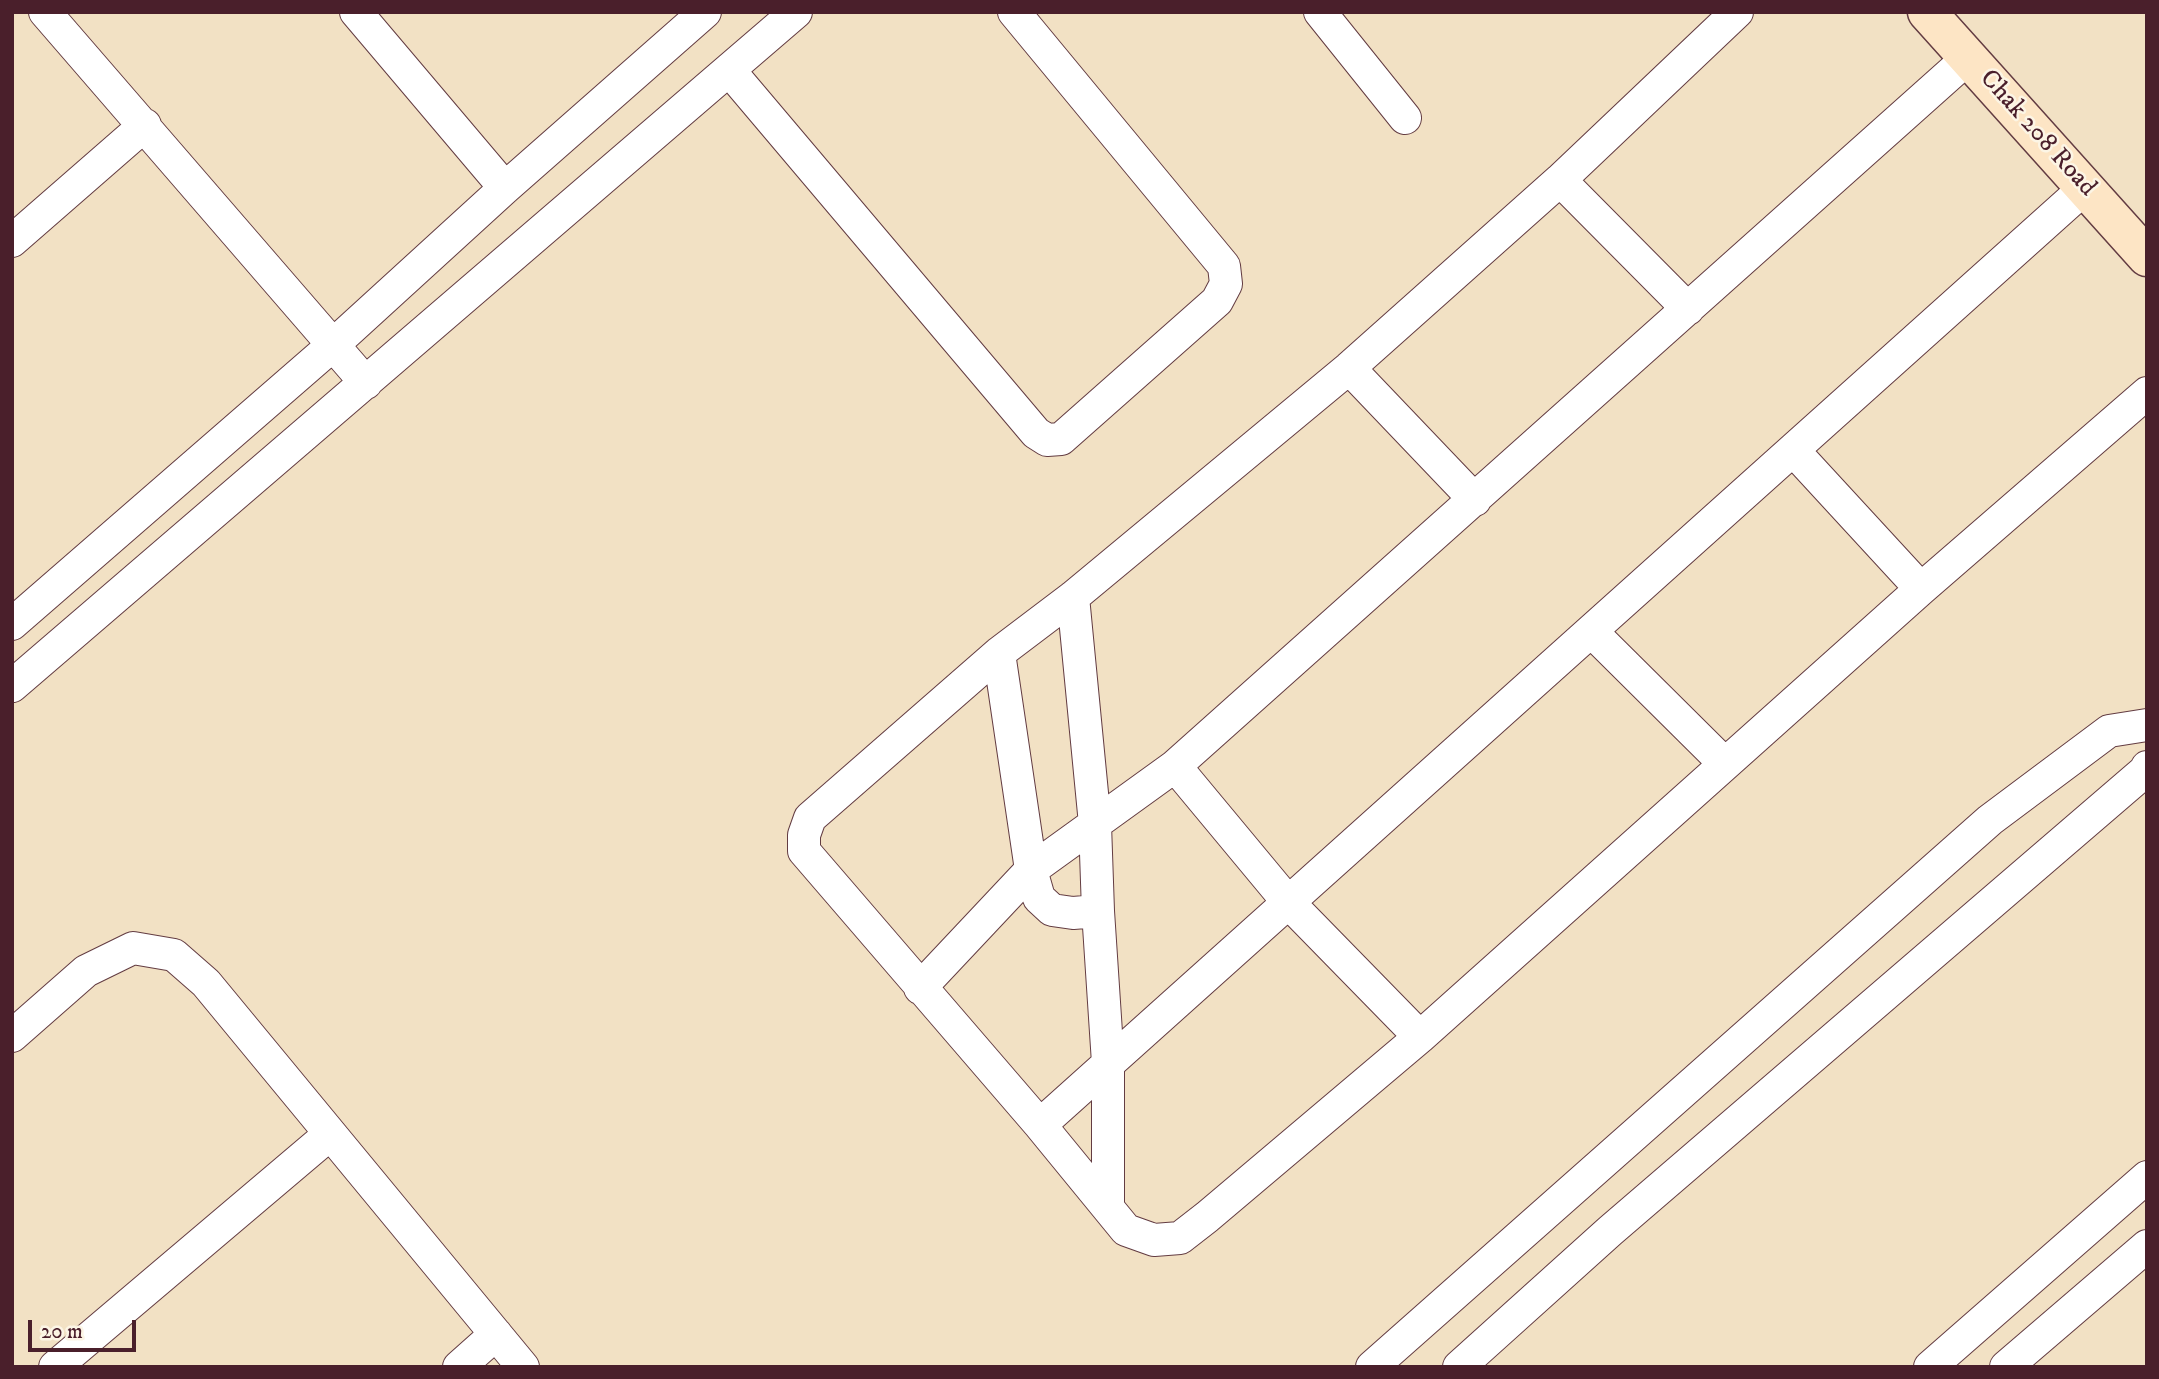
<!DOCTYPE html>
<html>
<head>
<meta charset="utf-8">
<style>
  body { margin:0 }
  #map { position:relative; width:2159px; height:1379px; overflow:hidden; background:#f2e1c4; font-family:"IM FELL DW Pica",serif }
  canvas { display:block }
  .frame { position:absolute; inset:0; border:14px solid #4a1f2b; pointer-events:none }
  .scale { position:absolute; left:28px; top:1320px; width:108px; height:32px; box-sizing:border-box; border:4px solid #4a1f2b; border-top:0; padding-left:9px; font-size:21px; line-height:24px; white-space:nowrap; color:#4a1f2b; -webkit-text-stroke:5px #fcf5e5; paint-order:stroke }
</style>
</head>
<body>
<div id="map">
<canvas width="2159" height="1379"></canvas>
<div class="frame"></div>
<div class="scale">20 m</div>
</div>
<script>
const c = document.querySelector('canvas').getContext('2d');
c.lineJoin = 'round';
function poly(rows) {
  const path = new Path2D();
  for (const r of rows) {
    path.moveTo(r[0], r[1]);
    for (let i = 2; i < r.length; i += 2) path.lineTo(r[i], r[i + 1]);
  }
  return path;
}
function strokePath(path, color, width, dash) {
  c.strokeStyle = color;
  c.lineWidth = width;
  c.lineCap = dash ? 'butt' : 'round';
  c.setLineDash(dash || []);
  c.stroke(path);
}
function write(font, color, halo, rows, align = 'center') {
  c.font = font + ' "IM FELL DW Pica",serif';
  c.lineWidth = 5;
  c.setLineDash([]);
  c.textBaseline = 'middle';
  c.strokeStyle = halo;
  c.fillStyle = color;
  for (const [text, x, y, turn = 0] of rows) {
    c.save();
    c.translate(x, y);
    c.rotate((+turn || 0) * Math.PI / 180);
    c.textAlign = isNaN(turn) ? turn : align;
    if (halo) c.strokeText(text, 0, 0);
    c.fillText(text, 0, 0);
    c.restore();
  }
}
const street = poly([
  [45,12,366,383],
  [356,12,505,188],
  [1320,12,1405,118],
  [1737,12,1560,180,1349,368,1073,597,999,653,810,818,804,835,804,851,1040,1125,1126,1230,1154,1240,1180,1238,1207,1217,1420,1037,1921,589,2147,393],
  [729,70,1036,433,1047,440,1061,439,1217,301,1226,284,1224,266,1014,12],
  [1560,180,1688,309],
  [12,241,145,125],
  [1349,368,1475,500],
  [1793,450,1921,589],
  [1073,597,1095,824,1098,911,1108,1063,1108,1208],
  [12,624,333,345,505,188,705,12],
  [1591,631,1725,764],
  [999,653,1031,870,1039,898,1052,910,1073,913,1098,911],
  [12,686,796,12],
  [1175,766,1288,902,1420,1037],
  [920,988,1031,870,1175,766,1968,58],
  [12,1036,86,971,133,948,174,955,206,983,523,1367],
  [1040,1125,2086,187],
  [55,1367,330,1134],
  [459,1367,496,1334],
  [1372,1367,1990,820,2109,731,2147,725],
  [1459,1367,1610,1231,2145,771,2147,767],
  [1930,1367,2147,1177],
  [2006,1367,2147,1246]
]);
const secondary = poly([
  [1927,12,2147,257]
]);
strokePath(street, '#633c42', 34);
strokePath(secondary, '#633c42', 41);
strokePath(street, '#fff', 32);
strokePath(secondary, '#fde5c5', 38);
write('26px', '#4a1f2b', '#fcf5e5', [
  ["Chak 208 Road",2037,134,48]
]);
</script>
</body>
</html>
